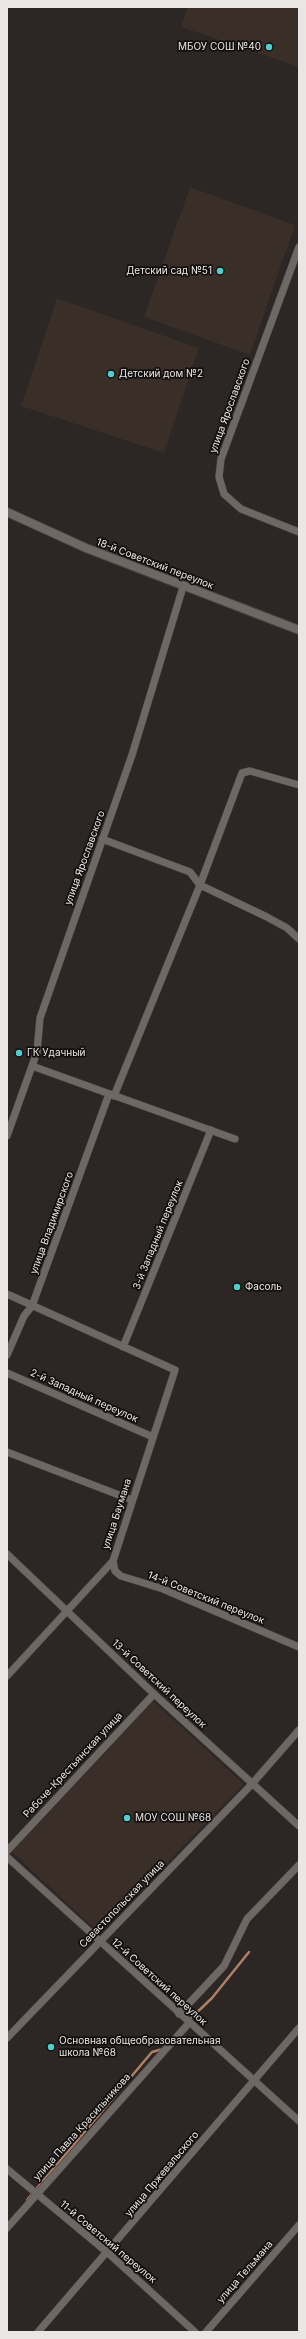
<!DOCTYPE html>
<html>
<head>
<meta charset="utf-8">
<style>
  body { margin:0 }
  #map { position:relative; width:306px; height:2339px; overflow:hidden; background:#2c2624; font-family:Inter,sans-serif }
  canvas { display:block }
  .frame { position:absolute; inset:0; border:8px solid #eae6e5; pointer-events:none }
</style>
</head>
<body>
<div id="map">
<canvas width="306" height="2339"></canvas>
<div class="frame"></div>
</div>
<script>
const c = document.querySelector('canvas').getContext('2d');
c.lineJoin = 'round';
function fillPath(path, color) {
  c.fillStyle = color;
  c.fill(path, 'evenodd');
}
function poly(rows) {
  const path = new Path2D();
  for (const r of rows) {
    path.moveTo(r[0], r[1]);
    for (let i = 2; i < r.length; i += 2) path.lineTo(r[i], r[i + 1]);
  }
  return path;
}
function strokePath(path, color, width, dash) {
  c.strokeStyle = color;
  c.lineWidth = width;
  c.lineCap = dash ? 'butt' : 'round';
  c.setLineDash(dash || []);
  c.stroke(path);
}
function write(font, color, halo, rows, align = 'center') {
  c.font = font + ' Inter,sans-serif';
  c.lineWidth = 3.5;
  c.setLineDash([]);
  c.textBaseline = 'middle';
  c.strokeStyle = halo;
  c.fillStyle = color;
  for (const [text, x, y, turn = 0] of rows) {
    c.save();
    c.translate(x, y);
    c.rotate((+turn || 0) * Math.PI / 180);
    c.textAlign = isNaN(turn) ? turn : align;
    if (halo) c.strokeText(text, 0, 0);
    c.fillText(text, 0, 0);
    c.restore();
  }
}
fillPath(poly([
  [188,7,299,7,299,67,181,27],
  [190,187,295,225,250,355,144,317],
  [57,298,199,348,164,453,21,406],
  [153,1701,244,1784,99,1933,12,1852]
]), '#392e28');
strokePath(poly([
  [189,2020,212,1998,249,1952],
  [27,2200,152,2052,163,2049]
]), '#af7f66', 2.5);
const minor = poly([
  [299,247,221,459,219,477,224,494,241,509,299,532],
  [102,839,190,872,200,885,267,917,287,928,299,939],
  [32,1066,235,1139],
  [114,1096,200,885,242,773,250,771,299,785],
  [7,1136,37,1052,40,1018,132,755,183,587],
  [7,1294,175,1370,113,1561,7,1676],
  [123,1347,211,1130],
  [7,1355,24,1316,32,1306,109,1094],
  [7,1373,153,1437],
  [7,1452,132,1500],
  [7,1554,154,1694,299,1826],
  [113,1561,115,1571,121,1576,163,1589,299,1647],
  [7,1851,154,1694],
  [7,1857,299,2121],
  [179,2014,224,1966,247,1919,299,1865],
  [7,2038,251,1785,299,1730],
  [7,2169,108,2253,195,2332],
  [7,2228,189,2023],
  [38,2332,299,2028],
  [206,2332,299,2225]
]);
const tertiary = poly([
  [7,512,86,548,299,630]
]);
strokePath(minor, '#474341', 8);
strokePath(tertiary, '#474341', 10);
strokePath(minor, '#6e6865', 7);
strokePath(tertiary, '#6e6865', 8);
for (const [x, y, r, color] of [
  [269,47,4,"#52cdcf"],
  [220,271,4,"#52cdcf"],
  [111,374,4,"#52cdcf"],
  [19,1053,4,"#52cdcf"],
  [237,1287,4,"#52cdcf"],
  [127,1818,4,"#52cdcf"],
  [51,2047,4,"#52cdcf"]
]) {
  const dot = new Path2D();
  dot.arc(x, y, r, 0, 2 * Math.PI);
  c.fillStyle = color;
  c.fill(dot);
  strokePath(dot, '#12100f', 1.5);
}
write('10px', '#eae6e5', '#12100f', [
  ["МБОУ СОШ №40",261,47,"right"],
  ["Детский сад №51",212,271,"right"],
  ["Детский дом №2",119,374],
  ["ГК Удачный",27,1053],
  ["Фасоль",245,1287],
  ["МОУ СОШ №68",135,1818],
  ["Основная общеобразовательная",59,2041],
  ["школа №68",59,2053]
], 'left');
write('10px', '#eae6e5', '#12100f', [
  ["улица Ярославского",230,406,-70],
  ["18-й Советский переулок",155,564,21],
  ["улица Ярославского",85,858,-70],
  ["улица Владимирского",52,1223,-70],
  ["3-й Западный переулок",158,1235,-68],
  ["2-й Западный переулок",84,1396,24],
  ["улица Баумана",117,1514,-72],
  ["14-й Советский переулок",206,1598,22],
  ["13-й Советский переулок",159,1684,43],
  ["Рабоче-Крестьянская улица",73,1765,-47],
  ["Севастопольская улица",122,1904,-46],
  ["12-й Советский переулок",159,1982,42],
  ["улица Павла Красильникова",82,2127,-48],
  ["улица Пржевальского",162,2174,-50],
  ["11-й Советский переулок",108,2242,40],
  ["улица Тельмана",245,2272,-49]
]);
</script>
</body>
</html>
